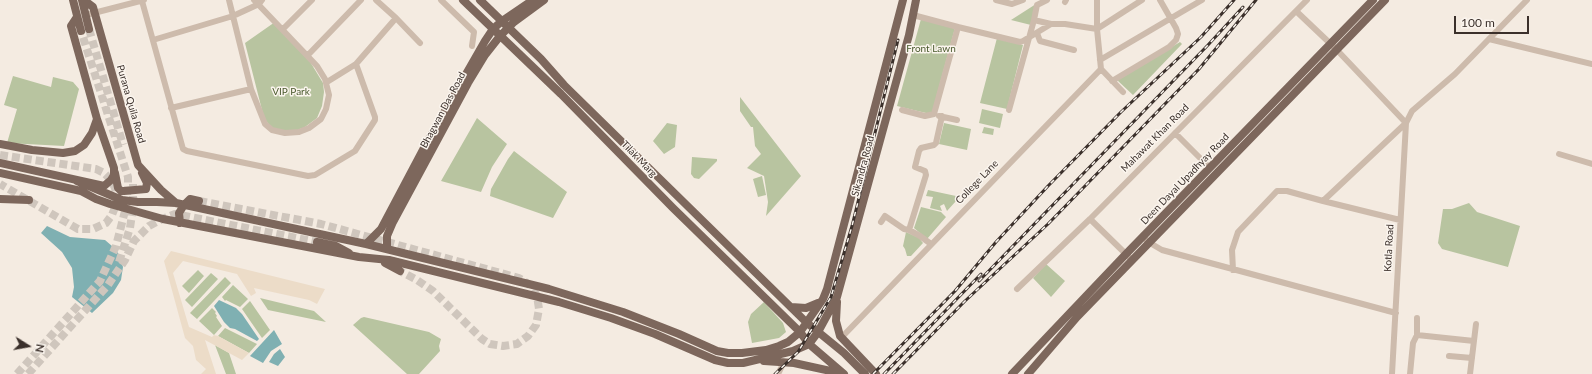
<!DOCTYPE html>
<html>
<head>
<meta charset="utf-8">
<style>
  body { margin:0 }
  #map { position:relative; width:1592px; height:374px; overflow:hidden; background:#f4ebe1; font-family:Lato,sans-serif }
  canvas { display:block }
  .north { position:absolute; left:8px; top:326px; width:40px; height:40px; -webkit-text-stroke:3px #fbf5ee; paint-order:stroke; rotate:101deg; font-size:11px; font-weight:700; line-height:16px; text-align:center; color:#3b302b }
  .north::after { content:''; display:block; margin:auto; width:14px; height:18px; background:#3b302b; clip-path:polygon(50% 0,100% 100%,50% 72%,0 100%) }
  .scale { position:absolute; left:1454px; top:16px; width:75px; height:18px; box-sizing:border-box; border:2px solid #3b302b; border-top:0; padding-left:5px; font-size:12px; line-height:14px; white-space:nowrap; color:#3b302b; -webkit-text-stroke:3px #fbf5ee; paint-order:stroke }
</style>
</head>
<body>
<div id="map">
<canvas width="1592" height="374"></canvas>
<div class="north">N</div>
<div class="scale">100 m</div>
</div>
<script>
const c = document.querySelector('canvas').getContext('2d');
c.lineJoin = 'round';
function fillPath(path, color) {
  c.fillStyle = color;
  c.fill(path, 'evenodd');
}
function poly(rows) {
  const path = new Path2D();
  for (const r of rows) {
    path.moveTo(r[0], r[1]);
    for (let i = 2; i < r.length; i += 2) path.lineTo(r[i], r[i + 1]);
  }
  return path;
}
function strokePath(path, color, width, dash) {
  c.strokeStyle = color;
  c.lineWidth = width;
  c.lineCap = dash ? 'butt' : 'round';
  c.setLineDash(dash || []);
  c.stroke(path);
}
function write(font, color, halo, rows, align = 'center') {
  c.font = font + ' Lato,sans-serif';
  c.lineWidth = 3;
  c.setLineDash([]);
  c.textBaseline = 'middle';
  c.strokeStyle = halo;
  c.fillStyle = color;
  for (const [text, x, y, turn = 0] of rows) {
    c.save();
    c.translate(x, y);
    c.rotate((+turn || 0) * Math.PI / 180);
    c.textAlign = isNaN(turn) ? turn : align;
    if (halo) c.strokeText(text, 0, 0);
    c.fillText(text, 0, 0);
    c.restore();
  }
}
fillPath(poly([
  [1036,4,1031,25,1011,20],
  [921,19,955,28,932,113,930,114,897,106],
  [275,22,309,60,323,83,324,92,322,106,317,118,305,127,293,132,275,132,266,121,263,114,245,43],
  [997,38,1023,45,1007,109,980,103],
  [1180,42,1182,44,1133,95,1117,80],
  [13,76,51,87,53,77,73,82,79,89,64,146,7,143,17,109,4,105],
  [740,97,801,176,766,216,768,202,764,176,747,168,761,154,755,146,753,127,751,127,740,111],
  [982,109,1003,114,1000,128,979,123],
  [477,118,507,144,492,167,481,192,441,181],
  [667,123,677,125,675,147,664,154,653,141],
  [944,123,971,129,967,150,939,144],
  [984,127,994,129,993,135,982,133],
  [514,151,567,192,553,218,490,196,491,189,508,159],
  [692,157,717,159,717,161,699,179,694,178,691,174],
  [762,176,766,195,758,197,753,179],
  [928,190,956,196,956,201,947,211,944,204,940,206,942,211,930,208,933,197,926,196],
  [1469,203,1477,212,1520,226,1508,267,1442,249,1438,243,1443,209,1452,209],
  [921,207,941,212,946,217,927,239,914,228],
  [906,232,919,238,923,243,911,256,907,256,905,249,903,246],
  [1046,264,1065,281,1051,297,1033,278],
  [198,270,204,276,189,293,182,286],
  [211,273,218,279,192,307,185,300],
  [225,277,231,283,197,319,190,313],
  [233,285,248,299,240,307,226,300,225,301,222,297],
  [260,298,314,311,326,322,268,310],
  [250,301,270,330,262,338,242,309],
  [764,302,783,323,786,332,779,338,752,343,748,322,751,314],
  [212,308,216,312,215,313,217,316,216,317,222,326,214,335,199,321],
  [364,317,429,332,441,339,439,346,440,351,419,374,407,374,353,325,361,318],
  [225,328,257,344,249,353,218,336],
  [215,345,229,353,236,374,226,374]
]), '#b8c4a0');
fillPath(poly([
  [171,251,325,289,317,304,309,300,254,288,256,293,251,296,237,274,183,261,173,273,189,327,212,337,214,335,218,336,249,353,242,360,205,340,216,374,201,374,206,369,196,360,193,346,185,338,164,261]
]), '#ecdcc8');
fillPath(poly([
  [47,226,70,237,105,240,112,246,118,253,123,267,121,280,113,293,92,313,72,297,74,287,72,268,62,252,41,233],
  [219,300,236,308,242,314,259,339,257,341,235,329,230,328,224,322,214,306],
  [274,330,282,344,271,351,263,363,250,356],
  [280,349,285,357,278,366,269,362,274,354]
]), '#7fb0b2');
strokePath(poly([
  [89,29,123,145],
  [0,155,96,169,104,173,111,180,115,188,117,202,112,215,106,223,93,229,78,229,0,184],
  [199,201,321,224,519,278,530,285,537,296,539,309,536,325,528,336,517,344,503,346,490,344,482,339,433,291,417,280,400,271],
  [119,262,130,228,133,207,133,183],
  [17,374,100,281,116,246,125,211,128,187,128,177,81,31],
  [28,374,108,285,125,260,134,241,149,226,162,219,175,214,317,242]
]), '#cfc6bd', 8, [8, 4]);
strokePath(poly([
  [441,0,474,32,472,46],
  [996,0,1012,4,1023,0],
  [142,1,183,149,187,151,308,176,315,175,355,151,375,120,375,117,356,64,396,18,376,0],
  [1065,2,1066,0],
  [1296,11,1336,49,1406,123,1392,374],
  [86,15,144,0],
  [396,18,420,43],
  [1034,20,1037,5,1047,0],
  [958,27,1020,42,1023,41,1051,24,1065,24,1097,29],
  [283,29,312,0],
  [1097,29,1142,0],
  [1037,33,1040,41,1074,50],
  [1489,39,1592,64],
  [153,40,233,16,259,4,262,0],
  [308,55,361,0],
  [1100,60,1202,0],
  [1101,69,1123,92],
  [1112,81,1169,47,1176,40,1178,34,1176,28,1160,0],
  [327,82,356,64],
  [251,89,265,124,272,130,285,133,299,132,309,128,321,119,326,109,329,95,325,79,317,66,254,0],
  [171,108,251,89,229,0],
  [902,110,925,116,934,114,958,27,913,15],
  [1009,110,1034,20,1051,24],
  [939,116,957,120],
  [1175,133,1210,168],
  [1559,154,1592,164],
  [1323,201,1406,123,1412,111,1455,74,1527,0],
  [1090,219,1132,260],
  [881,222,885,216,904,229,909,230],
  [1143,237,1150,243,1162,250,1396,313],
  [931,244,920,236,909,230,926,175,925,171,915,167,919,151,921,148,934,145,936,143,942,116],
  [1233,270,1232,250,1238,232,1277,191,1287,191,1323,201,1400,220],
  [1017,289,1090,219,1307,0],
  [1417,318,1417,335],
  [841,338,1101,69,1097,29,1097,0],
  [1449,356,1472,358],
  [778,374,784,362],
  [1410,374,1413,343,1417,335,1474,341],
  [1470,374,1476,324]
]), '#cdbbac', 6);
strokePath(poly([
  [73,0,81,31],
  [82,0,89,29],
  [84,0,93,7,138,165,161,190,176,203],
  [463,0,561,94,673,208,800,332,809,344,844,374],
  [480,0,541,59,564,85,806,322,844,353,865,374],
  [0,144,32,150,63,153,75,151,84,145,92,133,97,119,71,26,77,17],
  [0,163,104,186,111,180,114,175,114,168,97,119],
  [0,173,81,191,96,199,110,204,163,219,359,257,389,260,559,302,611,318,655,334,715,360,728,363,743,363,793,351,809,344,818,332,837,297,909,35,916,0],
  [115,173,118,188,121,191,124,191,146,189,147,183,142,173],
  [77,181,122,200,138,202,157,202,176,203,366,244,549,289,623,312,679,334,717,351,728,353,742,353,766,350,779,346,788,342,800,332,823,299,827,289,903,0],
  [0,199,29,200],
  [180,223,179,213,184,205,190,199,199,201],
  [317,242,336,246,349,253],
  [366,244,381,229,426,144,485,41,493,29,502,21,533,0],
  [387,249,387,236,393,222,468,83,485,55,500,36,514,22,544,0],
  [385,263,400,271],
  [837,302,836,321,840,336,876,374],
  [791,307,806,308,818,303],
  [764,361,794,363,835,372],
  [1012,374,1126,254,1373,0],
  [1028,374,1077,317,1385,0]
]), '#7d675c', 8);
const rail = poly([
  [979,281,1208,45,1243,7],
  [775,374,798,352,831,297,852,226,898,40],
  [873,374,955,291,996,242,1048,186,1121,112,1201,37,1234,0],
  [884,374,981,274],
  [893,374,965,301,1048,224,1199,69,1256,0]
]);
strokePath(rail, '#3b302b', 3);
strokePath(rail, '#fbf5ee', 1.5, [4.5]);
write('10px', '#4a5a2e', '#fbf5ee', [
  ["Front Lawn",931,49],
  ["VIP Park",291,92]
]);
write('10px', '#3b302b', '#fbf5ee', [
  ["Purana Quila Road",131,104,74],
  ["Bhagwan Das Road",443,110,-62],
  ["Mahawat Khan Road",1155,138,-45],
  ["Tilak Marg",639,159,46],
  ["Sikandra Road",863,166,-75],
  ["Deen Dayal Upadhyay Road",1185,179,-46],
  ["College Lane",977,182,-46],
  ["Kotla Road",1389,248,-87]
]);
</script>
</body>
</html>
